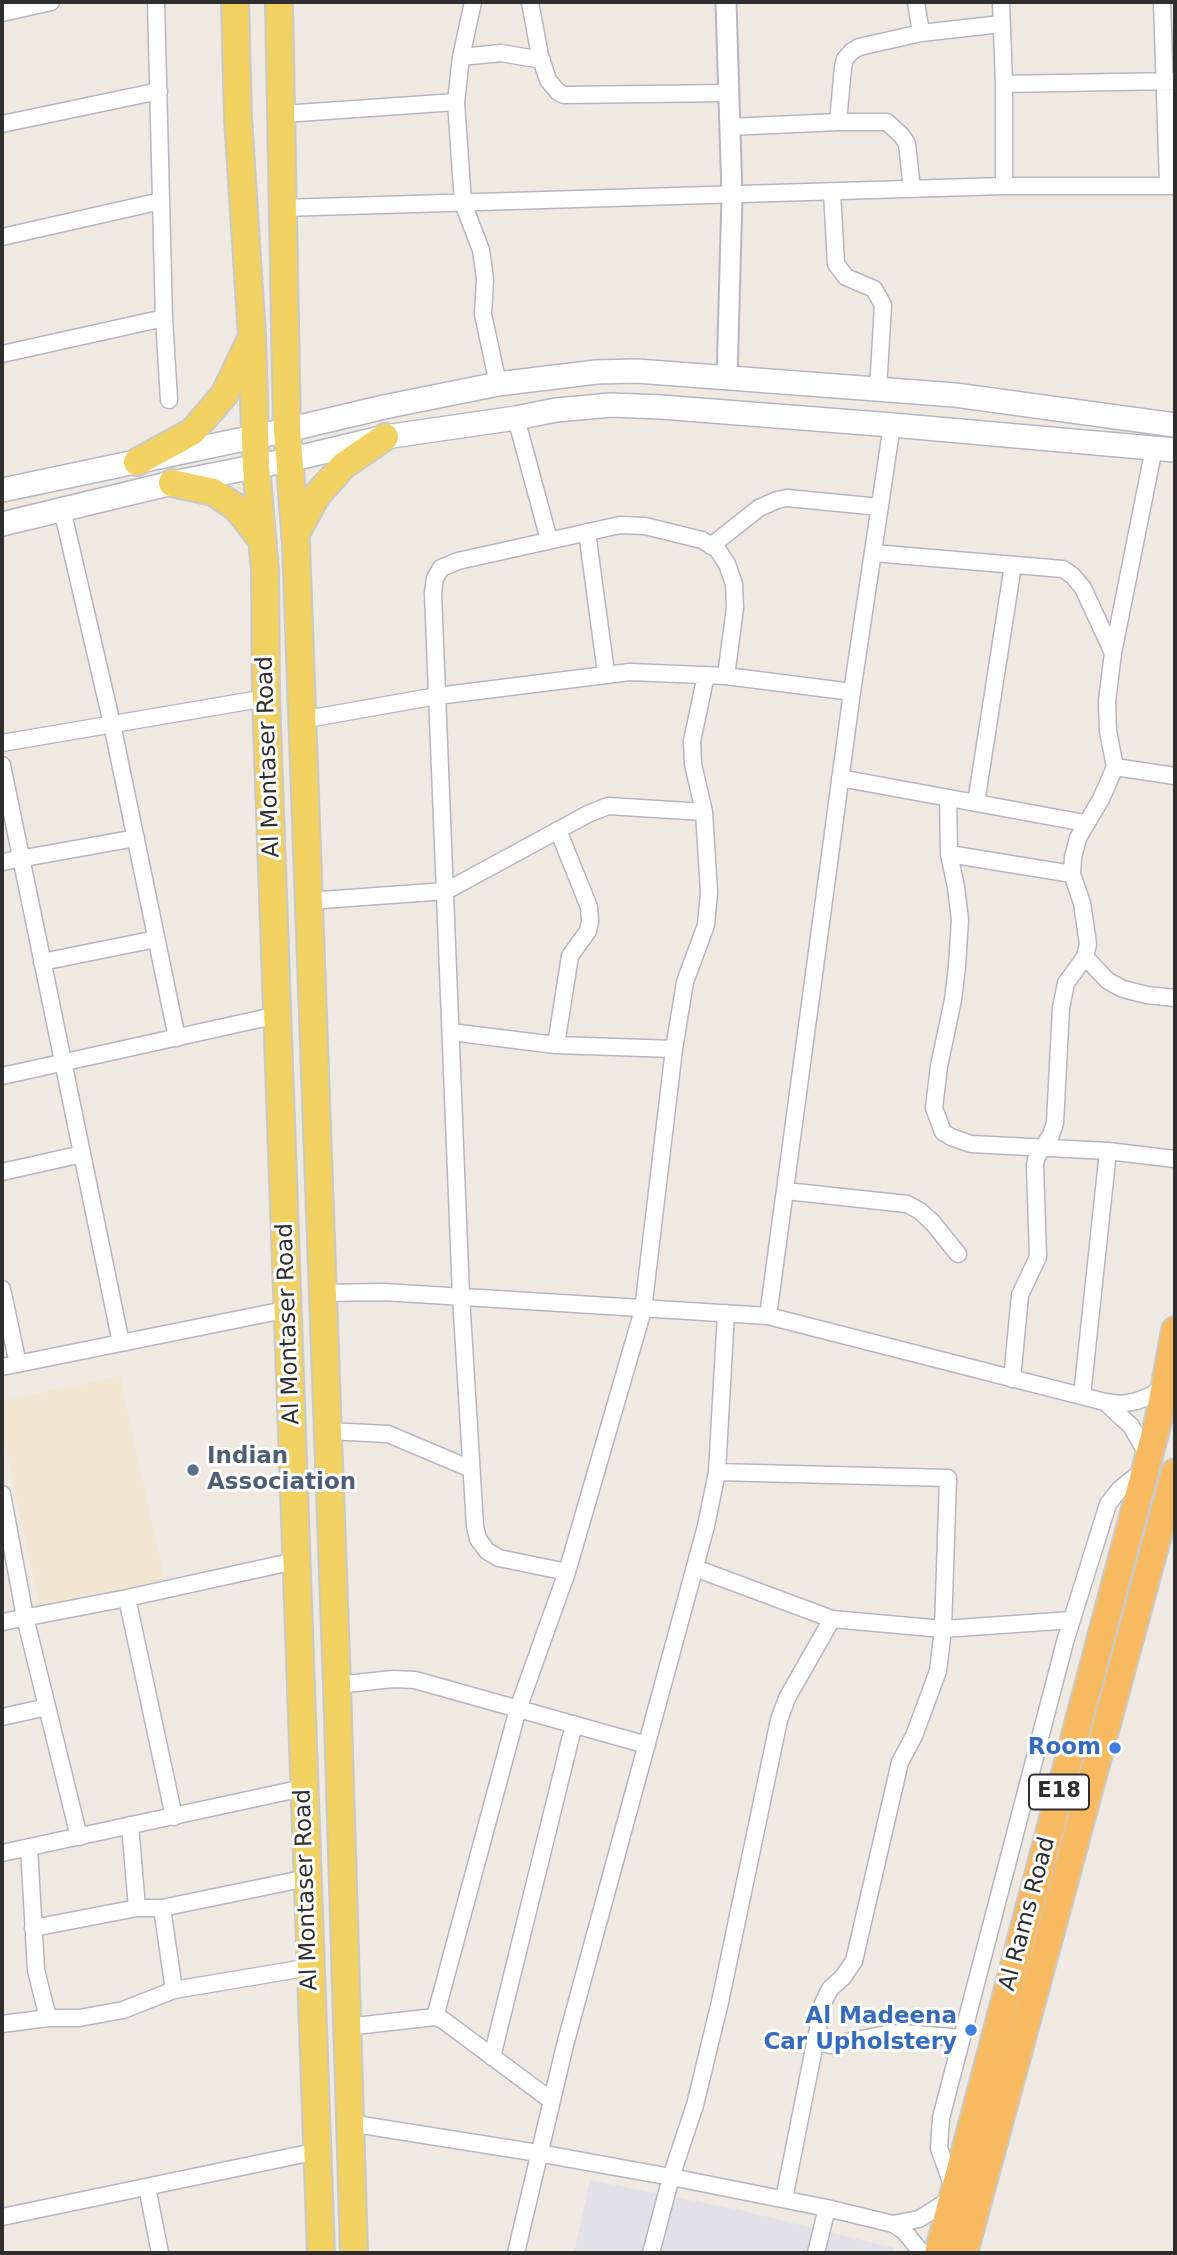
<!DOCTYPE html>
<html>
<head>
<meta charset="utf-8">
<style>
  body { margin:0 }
  #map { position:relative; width:1177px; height:2255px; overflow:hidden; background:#efe9e1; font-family:"DejaVu Sans",sans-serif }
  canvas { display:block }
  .frame { position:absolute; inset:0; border:4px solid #2e2e2e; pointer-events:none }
</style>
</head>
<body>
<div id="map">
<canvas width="1177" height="2255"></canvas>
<div class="frame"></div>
</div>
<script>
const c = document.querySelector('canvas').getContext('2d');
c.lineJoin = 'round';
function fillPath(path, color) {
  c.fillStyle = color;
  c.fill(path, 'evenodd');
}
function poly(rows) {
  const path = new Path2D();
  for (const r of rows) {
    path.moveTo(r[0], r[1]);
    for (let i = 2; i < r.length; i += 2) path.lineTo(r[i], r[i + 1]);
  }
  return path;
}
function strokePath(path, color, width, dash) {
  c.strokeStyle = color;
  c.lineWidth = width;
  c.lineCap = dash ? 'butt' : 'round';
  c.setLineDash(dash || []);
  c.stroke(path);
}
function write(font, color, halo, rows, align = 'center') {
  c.font = font + ' "DejaVu Sans",sans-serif';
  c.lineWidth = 6;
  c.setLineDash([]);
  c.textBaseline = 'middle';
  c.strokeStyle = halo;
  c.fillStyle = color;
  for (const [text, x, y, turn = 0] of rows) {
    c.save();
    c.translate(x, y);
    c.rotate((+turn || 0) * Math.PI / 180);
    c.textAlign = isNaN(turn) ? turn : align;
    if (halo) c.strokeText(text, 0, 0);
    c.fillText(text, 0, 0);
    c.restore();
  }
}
fillPath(poly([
  [590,2180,740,2210,894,2248,893,2253,574,2253]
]), '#e3e1e8');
fillPath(poly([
  [120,1376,165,1582,39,1605,2,1430,2,1401]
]), '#f0e6d1');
const minor = poly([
  [156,2,164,318,169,400],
  [473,2,461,57,456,102,463,203,481,250,485,279,483,314,498,384],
  [530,2,540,56,548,80,558,92,564,95,728,93],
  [916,2,921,33],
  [1001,2,1004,84,1004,186],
  [1162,2,1168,185],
  [2,13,51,2],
  [461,57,501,53,542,60],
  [1004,84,1173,81],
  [283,114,456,102],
  [838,122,843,67,845,59,852,51,859,47,921,33,1001,24],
  [2,124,159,91],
  [729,127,838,122,887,122,902,136,907,144,912,189],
  [832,192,836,264,846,277,874,289,883,305,878,390],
  [282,208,1004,186,1175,186],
  [2,237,161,201],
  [2,354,164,318],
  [516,418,549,540],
  [62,509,112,724,177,1038],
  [587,532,606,673],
  [711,546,759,508,777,500,787,498,880,507],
  [873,553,1063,569,1073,576,1083,588,1113,653],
  [301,720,437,696,630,672,726,676,852,692],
  [2,743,266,698],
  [2,765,121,1343],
  [1115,767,1175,776],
  [840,778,1085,823],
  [948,798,949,854,956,887,960,920,957,966,953,1000,939,1066,934,1108,943,1132,951,1137,971,1144,1108,1151,1175,1159],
  [976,803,1013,565],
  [949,854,1072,874],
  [2,862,136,838],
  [308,901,446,891,588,814,608,806,704,812],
  [1085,957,1108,981,1123,989,1147,995,1175,998],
  [42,962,156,939],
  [451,1032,556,1045,674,1049],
  [556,1045,570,956,588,931,590,921,589,907,558,830],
  [2,1076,278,1015],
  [2,1172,82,1154],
  [786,1191,907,1204,920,1211,933,1223,958,1254],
  [2,1289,18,1364],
  [322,1293,384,1292,768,1316,1105,1402,1121,1404,1137,1401,1152,1395,1165,1384],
  [768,1316,852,692,892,425],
  [2,1367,289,1309],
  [1012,1379,1020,1295,1038,1257,1035,1165,1037,1156,1051,1135,1055,1123,1061,1008,1066,983,1085,957,1088,944,1082,903,1072,874,1073,857,1078,838,1101,799,1115,767,1108,731,1107,701,1113,653,1154,448],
  [1082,1396,1108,1151],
  [1105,1402,1131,1426,1149,1457],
  [327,1431,388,1434,471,1469],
  [717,1472,948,1478,943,1629,938,1671,914,1736,900,1762,854,1961,843,1977,830,1989,823,2003,784,2199],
  [2,1494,25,1617,79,1837],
  [695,1568,832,1619,943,1629,1072,1620],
  [567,1572,499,1558,487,1551,478,1539,475,1526,461,1296,433,593,435,578,441,568,458,561,620,525,645,526,702,540,717,549,727,564,734,584,735,608,726,676],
  [127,1598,174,1817],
  [2,1622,127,1598,295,1561],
  [337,1685,393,1679,415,1680,647,1745],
  [2,1717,47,1707],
  [130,1825,137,1908],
  [29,1847,36,1970,48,2018],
  [2,1853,303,1788],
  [162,1908,174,1990],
  [33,1928,137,1908,162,1908,307,1878],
  [435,2017,518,1709,567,1572,643,1310,674,1049,685,982,706,925,709,892,704,812,693,764,692,741,706,675],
  [2,2024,48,2018,79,2018,123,2010,174,1990,311,1967],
  [346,2027,435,2017,443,2020,552,2101],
  [816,2041,831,2045,887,2034,903,2033,962,2038],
  [492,2057,574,1724],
  [349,2123,538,2153,671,2177,827,2208,893,2224,919,2219,943,2204,955,2193,939,2148,941,2118,1065,1642,1108,1504,1119,1490,1145,1469],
  [147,2187,160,2253],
  [2,2217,318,2151],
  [893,2224,904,2231,922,2253],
  [516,2253,565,2045,706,1526,717,1472,726,1313],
  [651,2253,671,2177,695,2105,720,2002,779,1720,787,1698,832,1619],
  [816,2253,827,2208]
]);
const tertiary = poly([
  [726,2,732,196,727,379]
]);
const secondary = poly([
  [2,490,287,430,384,407,498,384,596,372,637,371,955,395,1175,425],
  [2,524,172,483,289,460,385,437,516,418,556,410,611,405,661,407,892,425,1175,450]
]);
const primary = poly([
  [235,2,238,118,252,336,256,466,265,571,266,698,321,2253],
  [279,2,287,430,296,543,337,1685,354,2253],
  [137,462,192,432,224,395,250,341],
  [172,483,213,492,237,508,261,539],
  [295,535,317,495,343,466,385,437]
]);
const trunk = poly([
  [938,2253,1159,1418,1175,1330],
  [964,2253,1175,1472]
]);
strokePath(minor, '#b4b7c1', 19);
strokePath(tertiary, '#b4b7c1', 23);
strokePath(secondary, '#b4b7c1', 26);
strokePath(primary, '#c9c9c9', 30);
strokePath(trunk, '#c9c9c9', 30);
strokePath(minor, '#fff', 16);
strokePath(tertiary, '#fff', 19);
strokePath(secondary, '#fff', 23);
strokePath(primary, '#f2d163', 26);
strokePath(trunk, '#f8ba60', 26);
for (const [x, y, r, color] of [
  [193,1470,7,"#5c6f8a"],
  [1115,1748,7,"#3f7fe0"],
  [971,2030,7,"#3f7fe0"]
]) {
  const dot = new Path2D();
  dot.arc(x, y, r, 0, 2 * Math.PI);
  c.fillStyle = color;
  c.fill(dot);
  strokePath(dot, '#fff', 2.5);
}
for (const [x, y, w] of [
  [1059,1792,60]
]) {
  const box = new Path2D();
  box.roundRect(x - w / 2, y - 17.5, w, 35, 5);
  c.fillStyle = '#fff';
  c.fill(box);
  strokePath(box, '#2e2e2e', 2);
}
write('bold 21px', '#2e2e2e', null, [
  ["E18",1059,1792]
]);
write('23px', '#2e2e2e', '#fff', [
  ["Al Montaser Road",269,757,-92],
  ["Al Montaser Road",289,1324,-92],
  ["Al Montaser Road",307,1890,-92],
  ["Al Rams Road",1028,1914,-75]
]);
write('bold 23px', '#4e5e75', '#fff', [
  ["Indian",207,1457],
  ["Association",207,1483]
], 'left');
write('bold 23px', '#366cbe', '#fff', [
  ["Room",1101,1748],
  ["Al Madeena",957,2017],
  ["Car Upholstery",957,2043]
], 'right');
</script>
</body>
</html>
